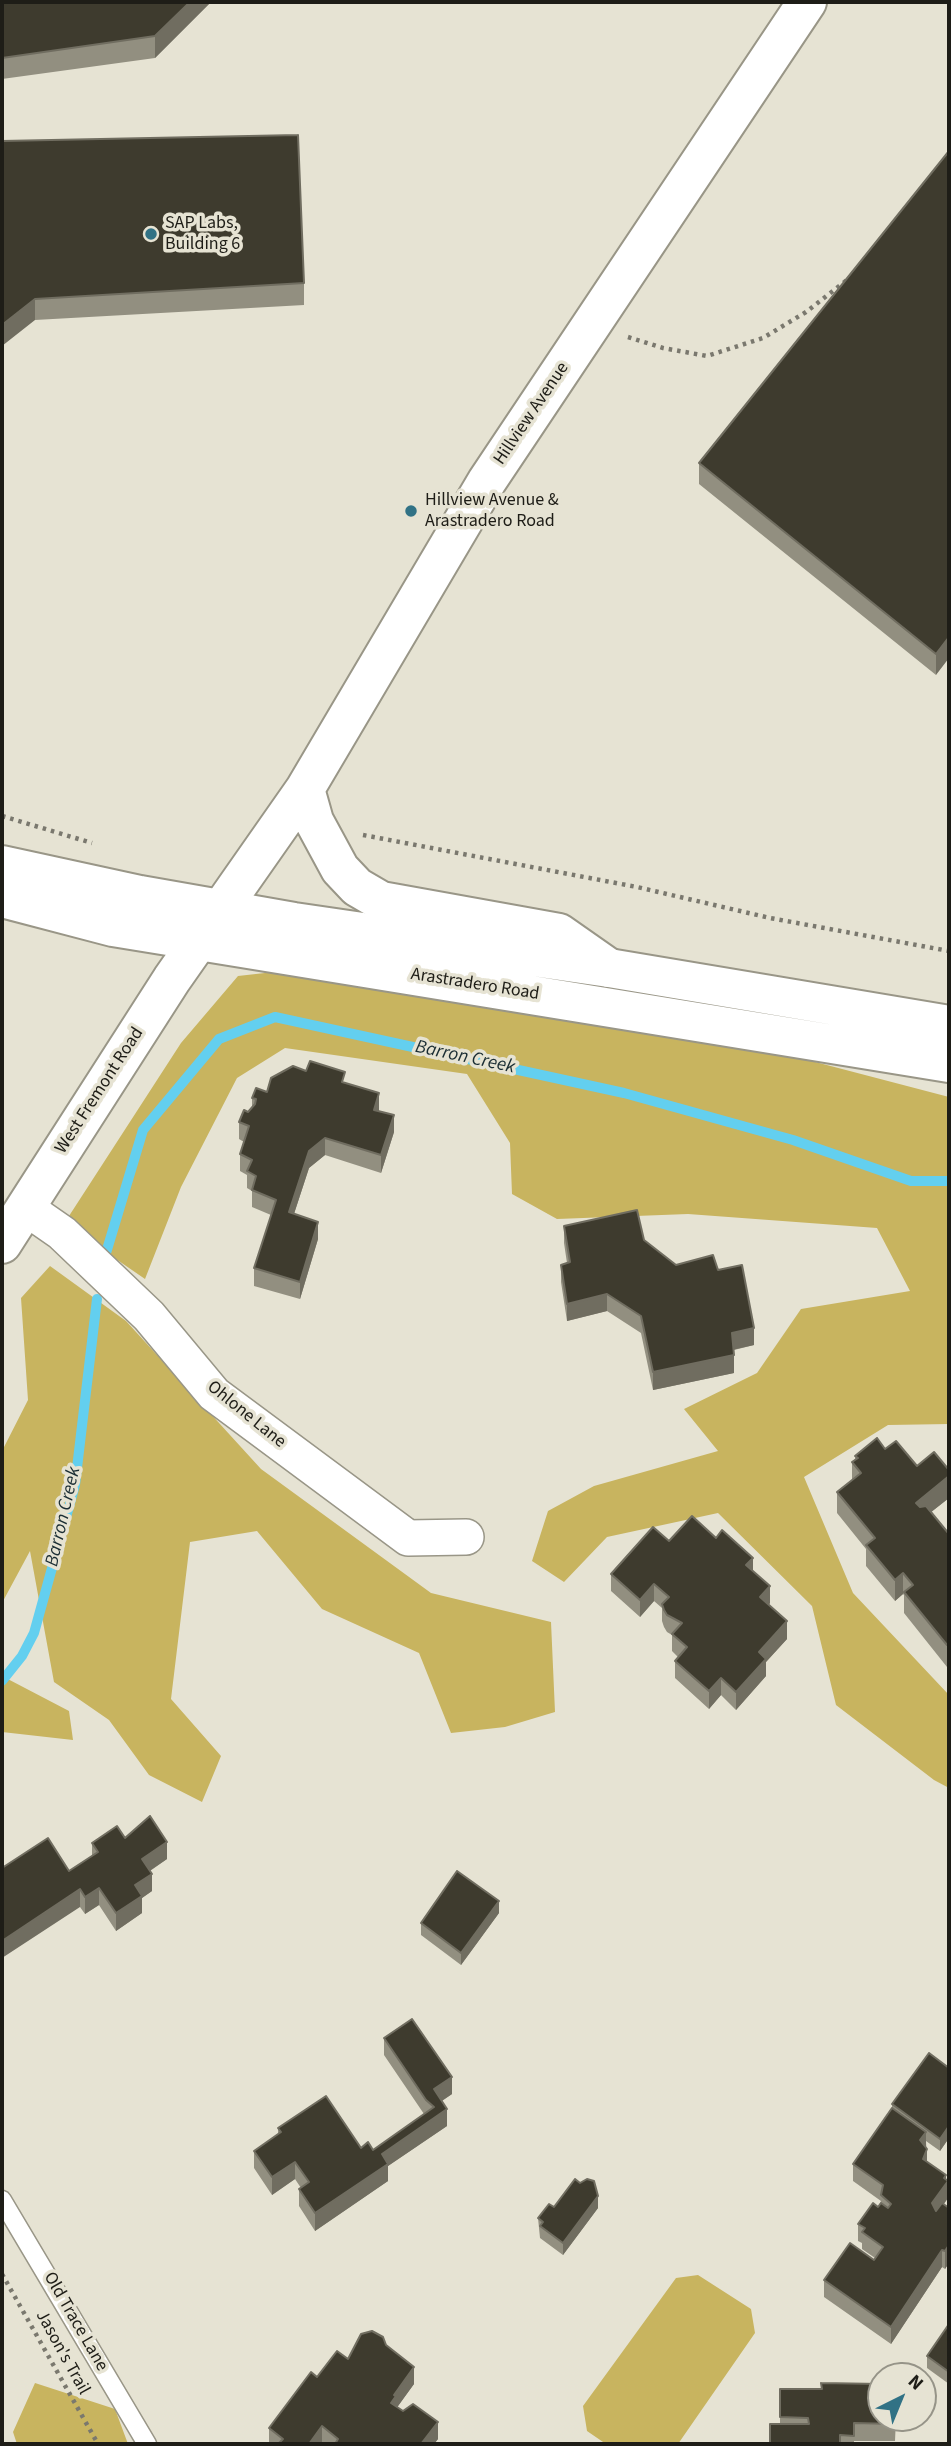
<!DOCTYPE html>
<html>
<head>
<meta charset="utf-8">
<style>
  body { margin:0 }
  #map { position:relative; width:951px; height:2446px; overflow:hidden; background:#e6e3d3; font-family:"Source Sans 3",sans-serif }
  canvas { display:block }
  .frame { position:absolute; inset:0; border:4px solid #1e1d17; pointer-events:none }
  .north { position:absolute; left:867px; top:2362px; width:70px; height:70px; box-sizing:border-box; background:#e6e3d3; border:2px solid #969488; border-radius:50%; rotate:43deg; font-size:19px; font-weight:700; line-height:28px; text-align:center; color:#1e1d17 }
  .north::after { content:''; display:block; margin:auto; width:24px; height:32px; background:#317285; clip-path:polygon(50% 0,100% 100%,50% 72%,0 100%) }
</style>
</head>
<body>
<div id="map">
<canvas width="951" height="2446"></canvas>
<div class="frame"></div>
<div class="north">N</div>
</div>
<script>
const c = document.querySelector('canvas').getContext('2d');
c.lineJoin = 'round';
function fillPath(path, color) {
  c.fillStyle = color;
  c.fill(path, 'evenodd');
}
function poly(rows) {
  const path = new Path2D();
  for (const r of rows) {
    path.moveTo(r[0], r[1]);
    for (let i = 2; i < r.length; i += 2) path.lineTo(r[i], r[i + 1]);
  }
  return path;
}
function strokePath(path, color, width, dash) {
  c.strokeStyle = color;
  c.lineWidth = width;
  c.lineCap = dash ? 'butt' : 'round';
  c.setLineDash(dash || []);
  c.stroke(path);
}
function write(font, color, halo, rows, align = 'center') {
  c.font = font + ' "Source Sans 3",sans-serif';
  c.lineWidth = 7;
  c.setLineDash([]);
  c.textBaseline = 'middle';
  c.strokeStyle = halo;
  c.fillStyle = color;
  for (const [text, x, y, turn = 0] of rows) {
    c.save();
    c.translate(x, y);
    c.rotate((+turn || 0) * Math.PI / 180);
    c.textAlign = isNaN(turn) ? turn : align;
    if (halo) c.strokeText(text, 0, 0);
    c.fillText(text, 0, 0);
    c.restore();
  }
}
fillPath(poly([
  [345,964,674,1025,949,1097,949,1424,888,1425,804,1477,853,1593,949,1695,949,1788,934,1780,836,1705,812,1606,718,1513,607,1537,564,1582,532,1561,548,1511,594,1486,718,1451,684,1409,757,1373,801,1309,910,1291,877,1228,688,1214,557,1219,512,1194,510,1143,467,1074,285,1048,237,1078,181,1187,145,1279,84,1237,69,1216,181,1043,238,976],
  [50,1266,126,1321,261,1469,431,1593,551,1622,555,1712,505,1727,451,1733,419,1653,322,1609,257,1531,190,1542,171,1699,221,1756,202,1802,149,1775,109,1720,54,1682,30,1551,2,1603,2,1451,28,1400,21,1298],
  [2,1676,69,1711,73,1740,2,1732],
  [698,2275,751,2309,755,2333,678,2444,606,2444,587,2431,583,2406,676,2278],
  [35,2383,115,2409,128,2444,17,2444,13,2432]
]), '#c8b45f');
strokePath(poly([
  [106,1253,143,1130,219,1039,275,1017,624,1093,793,1140,911,1181,949,1181],
  [2,1681,22,1656,34,1633,75,1485,97,1299]
]), '#63cfef', 10);
const service = poly([
  [2,2200,147,2444]
]);
const minor = poly([
  [26,1208,62,1233,149,1316,214,1394,408,1538,466,1537]
]);
const tertiary = poly([
  [305,789,314,821,340,869,357,887,381,901,559,933,609,968],
  [2,1244,172,979,305,789,487,481,807,2]
]);
const secondary = poly([
  [2,865,140,895,294,922,609,968,949,1025],
  [2,898,113,927,949,1063]
]);
strokePath(service, '#999687', 21);
strokePath(minor, '#999687', 38);
strokePath(tertiary, '#999687', 42);
strokePath(secondary, '#999687', 42);
strokePath(poly([
  [628,337,663,348,707,356,763,338,806,312,847,280],
  [2,816,92,843],
  [363,835,637,887,770,918,949,951],
  [2,2274,98,2444]
]), '#7a786e', 4.5, [3.5, 5]);
strokePath(service, '#fff', 18);
strokePath(minor, '#fff', 35);
strokePath(tertiary, '#fff', 38);
strokePath(secondary, '#fff', 38);
fillPath(poly([
  [2,2,211,2,155,58,2,79],
  [2,141,304,283,304,305,35,320],
  [949,151,936,675,699,484,699,463],
  [306,1071,345,1083,379,1111,394,1132,381,1173,325,1155,309,1168,294,1214,318,1239,300,1299,254,1286,254,1268,271,1215,252,1207,252,1191,247,1188,247,1175,240,1171,240,1154,244,1142,239,1139,239,1122,252,1108,252,1098,267,1092],
  [564,1226,644,1240,676,1265,718,1270,754,1345,734,1350,734,1373,653,1390,641,1333,607,1311,567,1321,561,1282,561,1265,567,1263,564,1243],
  [885,1449,917,1466,949,1470,949,1498,931,1512,949,1534,947,1667,904,1613,904,1595,903,1594,895,1601,866,1566,866,1549,837,1513,837,1492,852,1480,852,1462,855,1459,855,1456],
  [669,1541,753,1571,770,1603,769,1605,787,1639,766,1662,766,1676,736,1710,721,1695,709,1709,675,1678,675,1661,678,1657,672,1651,672,1635,667,1632,664,1627,662,1621,662,1608,654,1601,640,1617,611,1591,611,1574],
  [125,1838,167,1859,150,1871,152,1891,142,1898,142,1913,116,1931,99,1905,85,1914,80,1907,69,1871,92,1856,92,1843],
  [499,1913,461,1965,421,1935,421,1923],
  [384,2038,452,2094,442,2101,447,2126,388,2166,388,2181,315,2231,299,2206,299,2189,301,2188,295,2179,272,2195,254,2168,254,2151,278,2134,278,2128,373,2150,424,2114,384,2055],
  [949,2068,949,2138,940,2151,926,2141,927,2161,946,2179,948,2198,944,2204,949,2208,949,2263,945,2269,942,2267,891,2344,824,2297,824,2280,874,2260,875,2258,862,2249,862,2243,858,2241,858,2224,878,2207,881,2201,853,2181,853,2164,892,2108,892,2104],
  [580,2183,598,2208,563,2255,540,2238,538,2218,554,2207],
  [949,2324,949,2384,927,2368,927,2356],
  [386,2345,414,2384,397,2407,438,2439,434,2444,323,2444,322,2443,321,2444,269,2444,269,2428,317,2377,348,2359],
  [780,2389,896,2418,895,2441,854,2441,854,2444,770,2444,780,2424]
]), '#928f80');
fillPath(poly([
  [190,2,211,2,155,58,155,36],
  [35,299,35,320,2,346,2,325],
  [949,637,949,658,936,675,936,654],
  [379,1093,379,1110,374,1127,374,1110],
  [394,1115,394,1132,381,1173,381,1155],
  [325,1138,325,1155,309,1168,289,1229,289,1212,309,1151],
  [318,1222,318,1239,300,1299,300,1282],
  [607,1294,607,1311,567,1321,567,1304],
  [754,1328,754,1345,732,1350,732,1333],
  [734,1355,734,1373,653,1390,653,1372],
  [949,1476,949,1498,916,1524,916,1503],
  [753,1558,753,1575,746,1565],
  [903,1573,903,1594,895,1601,895,1580],
  [654,1584,654,1601,640,1617,640,1600],
  [770,1586,770,1603,760,1614,760,1597],
  [787,1621,787,1639,766,1662,766,1676,736,1710,736,1692,759,1652],
  [949,1643,949,1665,947,1667,947,1645],
  [721,1678,721,1695,709,1709,709,1691],
  [167,1842,167,1859,142,1876,142,1859],
  [152,1874,152,1891,142,1898,142,1913,116,1931,116,1913,135,1885],
  [99,1888,99,1905,85,1914,85,1897],
  [80,1889,80,1907,2,1958,2,1941],
  [499,1901,499,1913,461,1965,461,1953],
  [452,2077,452,2094,434,2106,434,2089],
  [447,2109,447,2126,388,2166,388,2181,315,2231,315,2213,382,2154],
  [949,2126,949,2138,940,2151,940,2139],
  [926,2132,926,2149,920,2140],
  [927,2149,927,2166,923,2159],
  [295,2162,295,2179,272,2195,272,2177],
  [946,2175,946,2184,948,2181,948,2198,932,2220,932,2203],
  [598,2196,598,2208,563,2255,563,2243],
  [949,2245,949,2263,945,2269,945,2251],
  [942,2250,942,2267,891,2344,891,2327],
  [414,2367,414,2384,396,2409,391,2403,394,2395],
  [438,2422,438,2439,434,2444,421,2444],
  [322,2426,322,2443,321,2444,309,2444]
]), '#706d60');
const building = poly([
  [2,2,190,2,155,36,2,58,2,2],
  [298,135,304,283,35,299,2,325,2,141,298,135],
  [949,151,949,637,936,654,699,463,949,151],
  [310,1061,345,1072,342,1082,379,1093,374,1110,394,1115,381,1155,325,1138,309,1151,289,1212,318,1222,300,1282,254,1268,276,1200,252,1190,256,1176,247,1171,252,1160,240,1154,249,1126,239,1122,244,1110,248,1112,255,1104,256,1099,252,1098,256,1088,267,1092,271,1078,293,1066,306,1071,310,1061],
  [637,1210,644,1240,676,1265,713,1255,718,1270,742,1265,754,1328,732,1333,734,1355,653,1372,641,1316,607,1294,567,1304,561,1265,570,1262,564,1226,637,1210],
  [877,1438,885,1449,896,1441,917,1466,934,1452,949,1470,949,1476,916,1503,920,1507,926,1506,949,1534,949,1643,947,1645,904,1592,913,1585,903,1573,895,1580,866,1545,875,1538,837,1492,861,1473,852,1462,858,1458,855,1456,877,1438],
  [692,1516,716,1538,722,1530,753,1558,746,1565,770,1586,760,1597,787,1621,759,1652,766,1659,736,1692,721,1678,709,1691,675,1661,687,1647,672,1634,682,1623,667,1615,664,1610,662,1604,669,1597,654,1584,640,1600,611,1574,653,1527,669,1541,692,1516],
  [150,1816,167,1842,142,1859,152,1874,135,1885,142,1896,116,1913,99,1888,85,1897,80,1889,2,1941,2,1868,48,1838,69,1871,98,1852,92,1843,117,1826,125,1838,150,1816],
  [457,1871,499,1901,461,1953,421,1923,457,1871],
  [412,2019,452,2077,434,2089,447,2109,382,2154,388,2164,315,2213,299,2189,309,2182,295,2162,272,2177,254,2151,281,2132,278,2128,326,2096,361,2148,368,2142,373,2150,434,2107,426,2100,384,2038,412,2019],
  [929,2053,949,2068,949,2126,940,2139,892,2104,929,2053],
  [892,2108,926,2132,920,2140,927,2149,923,2159,946,2175,944,2178,948,2181,932,2203,936,2211,942,2203,949,2208,949,2245,945,2251,942,2250,891,2327,824,2280,850,2243,874,2260,883,2247,862,2232,865,2228,858,2224,873,2203,878,2207,881,2203,888,2208,891,2204,881,2195,883,2185,853,2164,892,2108],
  [575,2179,580,2183,587,2179,594,2181,598,2196,563,2243,540,2226,543,2222,538,2218,549,2204,554,2207,575,2179],
  [949,2324,949,2372,927,2356,949,2324],
  [372,2331,383,2337,386,2345,414,2367,394,2395,396,2396,391,2403,403,2411,413,2404,438,2422,421,2444,335,2444,338,2439,322,2426,309,2444,278,2444,283,2439,269,2428,311,2372,317,2377,337,2351,348,2359,361,2334,372,2331],
  [821,2383,881,2384,881,2418,895,2418,895,2424,854,2423,854,2436,840,2435,840,2444,770,2444,770,2424,809,2424,808,2418,780,2417,780,2389,822,2389,821,2383]
]);
fillPath(building, '#3e3b2e');
strokePath(building, '#706d60', 2);
for (const [x, y, r, color] of [
  [151,234,7,"#317285"],
  [411,511,7,"#317285"]
]) {
  const dot = new Path2D();
  dot.arc(x, y, r, 0, 2 * Math.PI);
  c.fillStyle = color;
  c.fill(dot);
  strokePath(dot, '#e6e3d3', 2.5);
}
write('18px', '#1e1d17', '#e6e3d3', [
  ["SAP Labs,",165,224],
  ["Building 6",165,245],
  ["Hillview Avenue &",425,501],
  ["Arastradero Road",425,522]
], 'left');
write('18px', '#1e1d17', '#e6e3d3', [
  ["Hillview Avenue",532,414,-56],
  ["Arastradero Road",475,985,9],
  ["West Fremont Road",100,1091,-57],
  ["Ohlone Lane",246,1415,39],
  ["Old Trace Lane",75,2322,60],
  ["Jason's Trail",62,2353,61]
]);
write('italic 19px', '#1a2d33', '#e6e3d3', [
  ["Barron Creek",465,1058,12],
  ["Barron Creek",64,1517,-77]
]);
</script>
</body>
</html>
